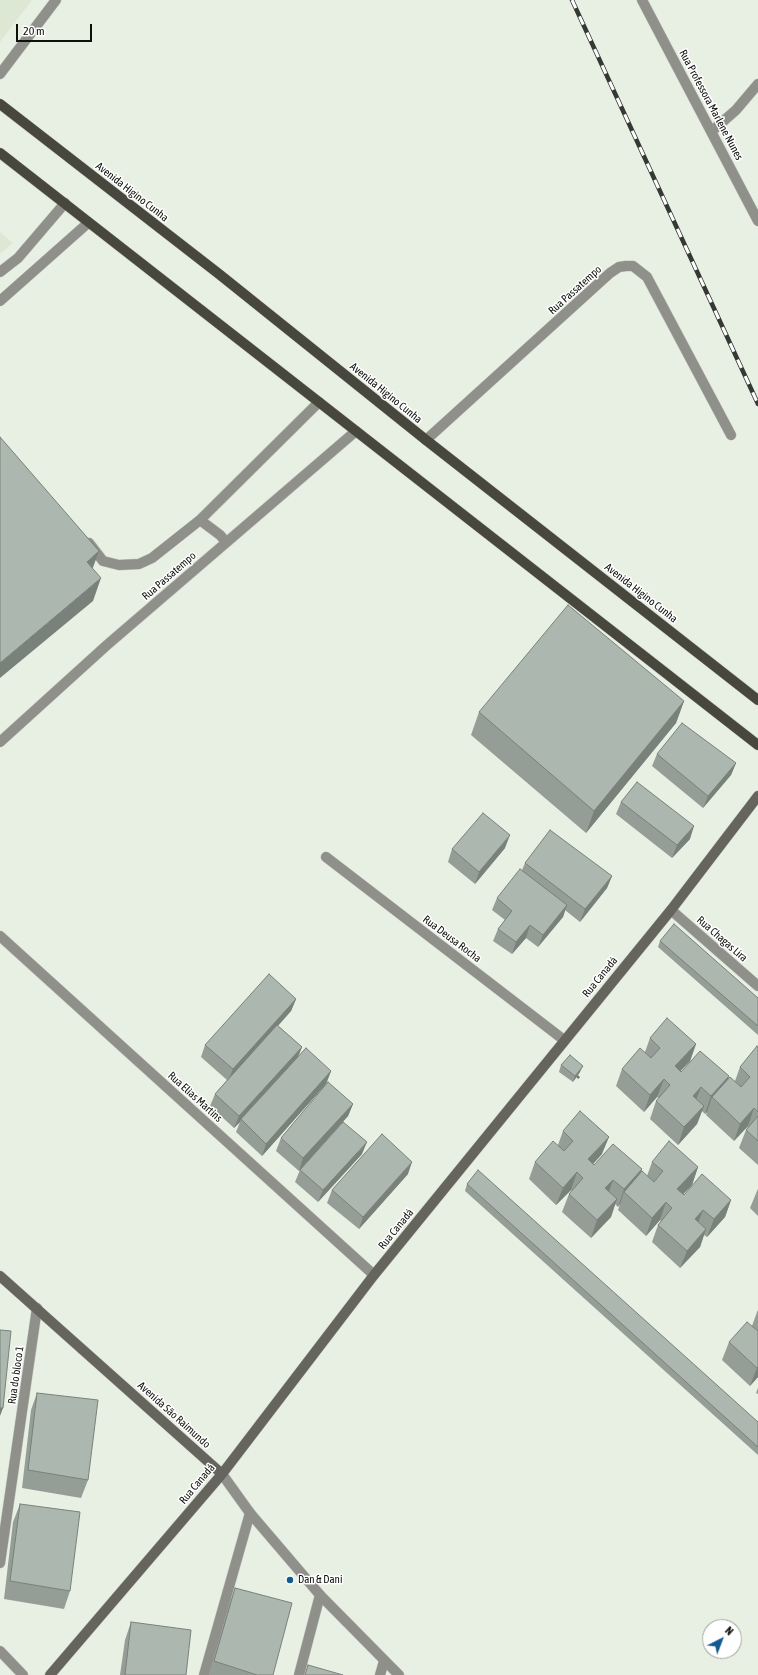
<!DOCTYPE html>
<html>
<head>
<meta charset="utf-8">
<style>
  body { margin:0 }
  #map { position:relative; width:758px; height:1675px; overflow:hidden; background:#e8efe3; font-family:"Asap Condensed",sans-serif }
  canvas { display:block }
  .north { position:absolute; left:702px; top:1619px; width:40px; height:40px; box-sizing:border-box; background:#fff; border:1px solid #9f9f9e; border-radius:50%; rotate:42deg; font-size:11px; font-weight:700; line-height:16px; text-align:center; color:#0e100c }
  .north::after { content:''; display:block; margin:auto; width:14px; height:18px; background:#135a8e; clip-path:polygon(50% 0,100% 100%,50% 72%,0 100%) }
  .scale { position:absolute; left:16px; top:24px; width:76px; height:18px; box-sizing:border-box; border:2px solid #0e100c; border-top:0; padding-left:5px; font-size:12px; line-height:14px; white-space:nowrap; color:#0e100c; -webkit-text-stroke:3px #fff; paint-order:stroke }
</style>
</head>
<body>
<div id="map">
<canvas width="758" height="1675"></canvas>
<div class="north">N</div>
<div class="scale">20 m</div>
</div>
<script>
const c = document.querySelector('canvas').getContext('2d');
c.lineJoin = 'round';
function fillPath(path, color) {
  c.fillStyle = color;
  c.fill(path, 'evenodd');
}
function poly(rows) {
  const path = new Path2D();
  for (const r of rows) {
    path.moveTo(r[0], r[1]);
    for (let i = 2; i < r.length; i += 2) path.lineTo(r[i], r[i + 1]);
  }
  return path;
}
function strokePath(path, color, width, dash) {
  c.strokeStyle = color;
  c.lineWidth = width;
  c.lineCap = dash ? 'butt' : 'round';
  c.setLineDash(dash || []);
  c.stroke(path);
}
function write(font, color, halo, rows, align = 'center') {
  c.font = font + ' "Asap Condensed",sans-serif';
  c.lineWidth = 3;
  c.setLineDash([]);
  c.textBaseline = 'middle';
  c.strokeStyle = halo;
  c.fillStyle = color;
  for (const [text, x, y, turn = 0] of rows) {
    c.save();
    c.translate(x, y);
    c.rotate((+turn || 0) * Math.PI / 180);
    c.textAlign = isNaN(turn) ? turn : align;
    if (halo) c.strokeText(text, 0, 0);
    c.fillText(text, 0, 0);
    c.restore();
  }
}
fillPath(poly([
  [0,0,32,0,0,42],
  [0,232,13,243,0,254]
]), '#dde8d4');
const lane = poly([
  [0,1563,37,1308],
  [204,1675,250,1513],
  [299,1675,320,1595],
  [380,1675,384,1661]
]);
const street = poly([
  [642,0,758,221],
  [0,74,56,0],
  [712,131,736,110,758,84],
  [0,272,18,258,65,203],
  [0,301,88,223],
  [426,440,610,273,619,267,626,266,633,266,647,277,731,435],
  [200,520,220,535,226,542],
  [89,543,103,561,119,565,139,564,152,558,200,520,319,402],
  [0,742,107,645,356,431],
  [326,857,564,1040],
  [671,910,758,986],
  [0,936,374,1275],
  [222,1474,250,1513,320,1595,399,1675],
  [0,1651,23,1675]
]);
const secondary = poly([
  [0,1276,222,1474],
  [50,1675,222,1474,374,1275,671,910,758,796]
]);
const primary = poly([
  [0,104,219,274,426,440,758,700],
  [0,153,758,745]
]);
strokePath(lane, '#c5cbc1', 11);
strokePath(street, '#c5cbc1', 11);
strokePath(secondary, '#c5cbc1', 11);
strokePath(primary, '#c5cbc1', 11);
strokePath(poly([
  [577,1076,581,1080]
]), '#72766e', 2.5, [3, 3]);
strokePath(lane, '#90908b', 10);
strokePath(street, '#90908b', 10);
strokePath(secondary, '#65655d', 10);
strokePath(primary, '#47473d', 10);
const rail = poly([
  [572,0,758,404]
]);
strokePath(rail, '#353833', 4.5);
strokePath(rail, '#fff', 3, [9]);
fillPath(poly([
  [684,701,676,723,586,833,471,735,479,712],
  [657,754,736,763,731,775,703,808,652,766],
  [621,802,690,839,672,858,616,814],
  [505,848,475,884,448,862,452,849],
  [525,863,612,876,607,888,580,922,565,910,563,917,538,947,526,938,512,954,493,941,498,929,505,920,492,910,497,898,522,870],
  [660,941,758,998,758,1035,658,947],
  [296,999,291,1011,278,1026,302,1047,298,1057,331,1071,326,1084,262,1156,236,1132,240,1122,234,1128,210,1106,215,1094,227,1080,201,1057,205,1045],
  [650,1038,696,1044,690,1061,680,1071,681,1072,729,1076,728,1079,735,1081,740,1067,758,1048,758,1165,739,1148,746,1130,748,1127,748,1126,734,1141,706,1115,707,1112,705,1114,702,1111,697,1124,678,1145,650,1119,656,1101,659,1098,657,1097,644,1112,616,1086,622,1069,645,1052],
  [561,1065,580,1072,573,1082,559,1072],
  [353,1104,348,1116,299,1171,276,1151,281,1138],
  [563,1131,602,1154,593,1164,594,1165,642,1169,640,1174,647,1176,652,1162,698,1167,692,1185,683,1194,684,1195,731,1200,725,1217,707,1237,704,1235,700,1247,680,1268,652,1242,658,1225,661,1221,660,1220,646,1236,618,1210,620,1204,618,1207,615,1204,611,1217,591,1238,562,1212,569,1194,572,1191,571,1190,556,1205,529,1179,535,1162,558,1145],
  [362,1154,318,1202,295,1182,300,1170],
  [408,1174,359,1229,327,1203,332,1190],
  [467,1184,758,1422,758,1455,465,1191],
  [758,1189,758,1216,750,1208,757,1191],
  [758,1310,758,1377,750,1386,722,1360,729,1342,752,1326,757,1312],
  [758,1388,758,1394,756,1393],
  [37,1393,88,1480,81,1498,22,1488,31,1410],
  [20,1504,70,1591,64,1609,4,1599,13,1522],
  [235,1588,273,1675,209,1675,229,1605],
  [131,1622,186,1675,120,1675,125,1640]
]), '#949e96');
fillPath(poly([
  [99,551,91,573,87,562],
  [101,578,93,601,0,678,0,663],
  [684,701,676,723,586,833,594,811],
  [736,763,731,775,703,808,708,796],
  [694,826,690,839,672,858,677,845],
  [510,835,505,848,475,884,479,872],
  [612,876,607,888,580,922,585,909],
  [567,905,563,917,538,947,543,935],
  [530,925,526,938,512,954,516,942],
  [296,999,291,1011,228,1081,233,1069],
  [696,1044,690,1061,669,1083,675,1066],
  [302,1047,297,1059,241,1119,240,1122,234,1128,239,1116],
  [583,1066,580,1072,573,1082,575,1076],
  [331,1071,326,1084,262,1156,266,1144],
  [729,1076,723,1094,712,1097,707,1112,705,1114,711,1096],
  [664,1079,657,1097,644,1112,650,1095],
  [701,1087,694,1105,693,1096],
  [353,1104,348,1116,299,1171,303,1158],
  [704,1106,697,1124,678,1145,684,1127],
  [754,1108,748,1126,734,1141,740,1124],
  [609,1137,602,1154,582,1176,588,1159],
  [367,1142,362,1154,318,1202,323,1190],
  [412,1162,408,1174,359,1229,363,1217],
  [698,1167,692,1185,671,1207,677,1189],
  [642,1169,636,1187,624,1192,620,1204,618,1207,624,1189],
  [577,1172,571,1190,556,1205,563,1188],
  [613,1180,607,1197,605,1188],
  [617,1199,611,1217,591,1238,597,1220],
  [731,1200,725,1217,707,1237,714,1219],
  [666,1202,660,1220,646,1236,652,1218],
  [703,1210,696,1228,695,1219],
  [706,1229,700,1247,680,1268,687,1251],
  [758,1367,758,1377,750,1386,757,1368],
  [0,1408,3,1408,0,1416]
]), '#78817a');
const building = poly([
  [0,437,99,551,87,562,101,578,0,663,0,437],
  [568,605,684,701,594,811,479,712,568,605],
  [682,723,736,763,708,796,657,754,682,723],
  [637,782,694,826,677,845,621,802,637,782],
  [483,813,510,835,479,872,452,849,483,813],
  [550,830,612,876,585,909,525,863,550,830],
  [520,869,567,905,543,935,530,925,516,942,498,929,512,911,497,898,520,869],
  [674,924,758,998,758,1026,660,941,674,924],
  [269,974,296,999,233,1069,205,1045,269,974],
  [667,1018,696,1044,675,1066,681,1072,700,1051,729,1076,711,1096,701,1087,693,1096,704,1106,684,1127,656,1101,670,1085,664,1079,650,1095,622,1069,640,1048,651,1058,660,1048,650,1038,667,1018],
  [277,1025,302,1047,239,1116,215,1094,277,1025],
  [757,1046,758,1048,758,1112,754,1108,740,1124,712,1097,730,1077,741,1087,750,1077,740,1067,757,1046],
  [306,1048,331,1071,266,1144,241,1119,306,1048],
  [570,1055,583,1066,575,1076,561,1065,570,1055],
  [328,1082,353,1104,303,1158,281,1138,328,1082],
  [580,1111,609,1137,588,1159,594,1165,613,1144,642,1169,624,1189,613,1180,605,1188,617,1199,597,1220,569,1194,583,1178,577,1172,563,1188,535,1162,553,1141,564,1151,573,1141,563,1131,580,1111],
  [758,1116,758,1141,746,1130,758,1116],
  [343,1122,367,1142,323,1190,300,1170,343,1122],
  [382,1134,412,1162,363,1217,332,1190,382,1134],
  [669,1141,698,1167,677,1189,684,1195,702,1174,731,1200,714,1219,703,1210,695,1219,706,1229,687,1251,658,1225,672,1208,666,1202,652,1218,624,1192,642,1171,654,1182,663,1171,652,1162,669,1141],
  [478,1170,758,1422,758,1447,467,1184,478,1170],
  [747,1322,758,1331,758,1367,757,1368,729,1342,747,1322],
  [0,1330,11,1331,3,1408,0,1408,0,1330],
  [37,1393,98,1400,88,1480,28,1470,37,1393],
  [20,1504,80,1512,70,1591,10,1581,20,1504],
  [235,1588,292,1603,273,1675,257,1675,214,1661,235,1588],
  [131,1622,191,1630,186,1675,125,1675,131,1622],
  [308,1665,343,1675,305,1675,308,1665]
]);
fillPath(building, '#acb8af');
strokePath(building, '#78817a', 1);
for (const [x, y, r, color] of [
  [290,1580,4,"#135a8e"]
]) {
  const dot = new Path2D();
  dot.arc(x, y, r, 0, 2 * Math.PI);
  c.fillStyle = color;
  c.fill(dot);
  strokePath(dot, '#fff', 1.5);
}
write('11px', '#0e100c', '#fff', [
  ["Rua Professora Marlene Nunes",711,105,62],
  ["Avenida Higino Cunha",132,192,38],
  ["Rua Passatempo",575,290,-42],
  ["Avenida Higino Cunha",386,393,39],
  ["Rua Passatempo",169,576,-41],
  ["Avenida Higino Cunha",641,593,38],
  ["Rua Deusa Rocha",452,939,37],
  ["Rua Chagas Lira",722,939,41],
  ["Rua Canadá",600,977,-51],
  ["Rua Elias Martins",195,1097,42],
  ["Rua Canadá",396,1229,-51],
  ["Rua do bloco 1",16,1375,-82],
  ["Avenida São Raimundo",174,1415,42],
  ["Rua Canadá",197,1484,-50]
]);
write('11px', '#0e100c', '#fff', [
  ["Dan & Dani",298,1580]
], 'left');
</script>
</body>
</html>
